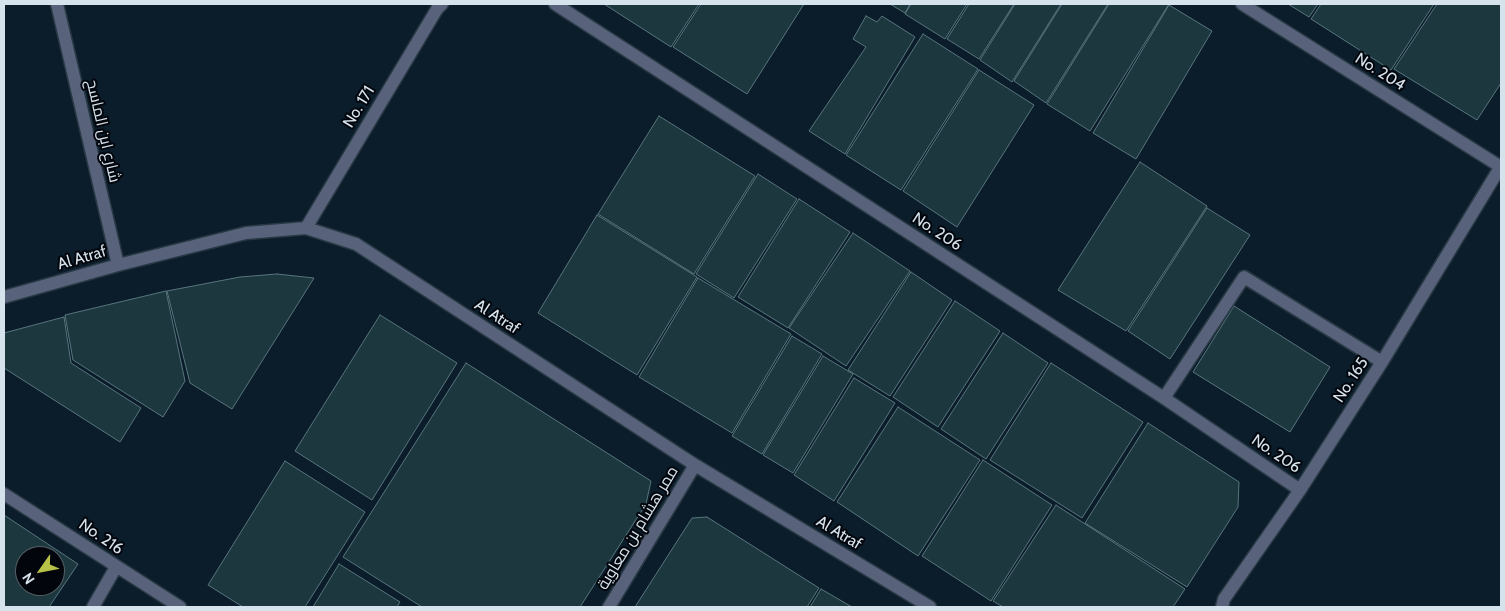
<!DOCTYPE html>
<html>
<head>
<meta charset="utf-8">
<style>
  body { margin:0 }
  #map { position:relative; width:1505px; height:611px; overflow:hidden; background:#0b1d2a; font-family:Cabin,sans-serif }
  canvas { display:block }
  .frame { position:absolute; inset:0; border:5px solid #d7e3ec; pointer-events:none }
  .north { position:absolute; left:15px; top:546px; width:50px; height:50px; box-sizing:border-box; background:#02060c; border:1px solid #575e66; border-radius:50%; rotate:237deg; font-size:14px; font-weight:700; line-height:20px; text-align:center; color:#d7e3ec }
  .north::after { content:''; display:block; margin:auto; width:18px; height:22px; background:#b8c147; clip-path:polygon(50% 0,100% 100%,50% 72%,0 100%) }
</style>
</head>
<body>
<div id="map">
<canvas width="1505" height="611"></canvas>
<div class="frame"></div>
<div class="north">N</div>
</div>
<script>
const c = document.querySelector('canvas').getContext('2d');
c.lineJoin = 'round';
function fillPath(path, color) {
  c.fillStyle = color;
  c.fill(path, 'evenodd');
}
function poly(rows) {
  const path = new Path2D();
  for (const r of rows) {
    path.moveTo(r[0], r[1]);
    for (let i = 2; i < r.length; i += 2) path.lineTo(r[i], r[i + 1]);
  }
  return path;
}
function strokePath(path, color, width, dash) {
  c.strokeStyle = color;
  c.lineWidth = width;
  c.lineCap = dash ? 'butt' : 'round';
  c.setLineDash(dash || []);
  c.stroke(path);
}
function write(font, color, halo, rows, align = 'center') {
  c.font = font + ' Cabin,Cairo,sans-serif';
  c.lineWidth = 4;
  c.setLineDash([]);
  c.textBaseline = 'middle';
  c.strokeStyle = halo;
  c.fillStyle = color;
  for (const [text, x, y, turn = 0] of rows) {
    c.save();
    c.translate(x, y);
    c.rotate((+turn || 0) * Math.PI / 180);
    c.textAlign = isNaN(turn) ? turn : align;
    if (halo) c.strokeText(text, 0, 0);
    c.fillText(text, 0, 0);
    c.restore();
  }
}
const building = poly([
  [604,4,699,4,671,47,604,4],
  [701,4,804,4,747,94,673,47,701,4],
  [890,4,910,4,905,13,890,4],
  [911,4,967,4,945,39,905,14,911,4],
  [969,4,1014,4,979,59,947,39,969,4],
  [1015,4,1061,4,1012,82,980,60,1015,4],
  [1062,4,1108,4,1046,103,1014,81,1062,4],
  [1109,4,1169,4,1090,131,1047,104,1109,4],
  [1288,4,1318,4,1309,17,1288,4],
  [1321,4,1434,4,1391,70,1311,19,1321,4],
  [1437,4,1501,4,1501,83,1477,120,1394,69,1437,4],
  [1169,5,1212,31,1136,159,1093,133,1169,5],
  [866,16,877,22,882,16,915,37,845,154,809,131,866,47,853,39,866,16],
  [923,34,978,69,901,190,846,155,923,34],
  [979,70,1034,105,957,227,903,191,979,70],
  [659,116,755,176,694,274,598,214,659,116],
  [1140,162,1207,206,1126,331,1058,290,1140,162],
  [758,174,797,199,734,298,696,274,758,174],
  [799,199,850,232,788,328,738,297,799,199],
  [1207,208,1250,235,1170,359,1128,331,1207,208],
  [597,215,697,277,637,375,538,313,597,215],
  [853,233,910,271,846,366,789,328,853,233],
  [911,272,952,300,890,396,848,370,911,272],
  [277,274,314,278,232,409,190,383,167,291,240,277,277,274],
  [698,278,791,334,732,433,639,377,698,278],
  [166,291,185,381,163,417,73,360,65,315,166,291],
  [955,301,1000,331,938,427,893,397,955,301],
  [1234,306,1330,367,1290,432,1193,372,1234,306],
  [380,315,457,363,372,500,295,451,380,315],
  [64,317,71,363,141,408,120,442,4,368,4,333,64,317],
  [1003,333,1048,363,986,459,941,429,1003,333],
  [792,336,822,354,762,454,732,436,792,336],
  [823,356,853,374,793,473,763,455,823,356],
  [466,363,651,481,646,504,580,607,422,607,343,557,466,363],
  [1051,363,1143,422,1082,518,990,460,1051,363],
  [854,378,895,403,834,501,794,475,854,378],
  [898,407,980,460,918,556,837,502,898,407],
  [1148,423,1239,482,1238,507,1187,587,1085,523,1148,423],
  [983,460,1052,505,991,601,922,556,983,460],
  [285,461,365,512,305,607,243,607,208,585,285,461],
  [1056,505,1185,589,1173,607,1003,607,993,601,1056,505],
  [4,515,78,564,49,607,4,607,4,515],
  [25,556,55,556,55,586,25,586,25,556],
  [707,517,819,588,807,607,635,607,692,518,707,517],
  [339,564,400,602,397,607,313,607,339,564],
  [821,589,852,607,810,607,821,589]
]);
fillPath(building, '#1d373f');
strokePath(building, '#58757d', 1);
const minor = poly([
  [57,4,118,265],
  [555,4,1164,398,1300,490],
  [1242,4,1501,167],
  [306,228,437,9,442,4],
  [4,297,118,265,246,233,306,228,356,244,695,465,930,607],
  [1164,398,1244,277,1382,362],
  [4,494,180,607],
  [93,607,116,567],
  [609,607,695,465],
  [1222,607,1224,599,1300,490,1382,362,1501,166]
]);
strokePath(minor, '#283945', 15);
strokePath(minor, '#59627b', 12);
write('16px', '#d7e3ec', '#02060c', [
  ["No. 204",1380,72,32],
  ["No. 171",359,107,-59],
  ["شارع ابن الماسح",103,131,77],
  ["No. 206",937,232,33],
  ["Al Atraf",82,258,-16],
  ["Al Atraf",497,317,33],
  ["No. 165",1351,380,-57],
  ["No. 206",1276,454,34],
  ["ممر هشام بن معاوية",638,528,-59],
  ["Al Atraf",839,533,31],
  ["No. 216",101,537,34]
]);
</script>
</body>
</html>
